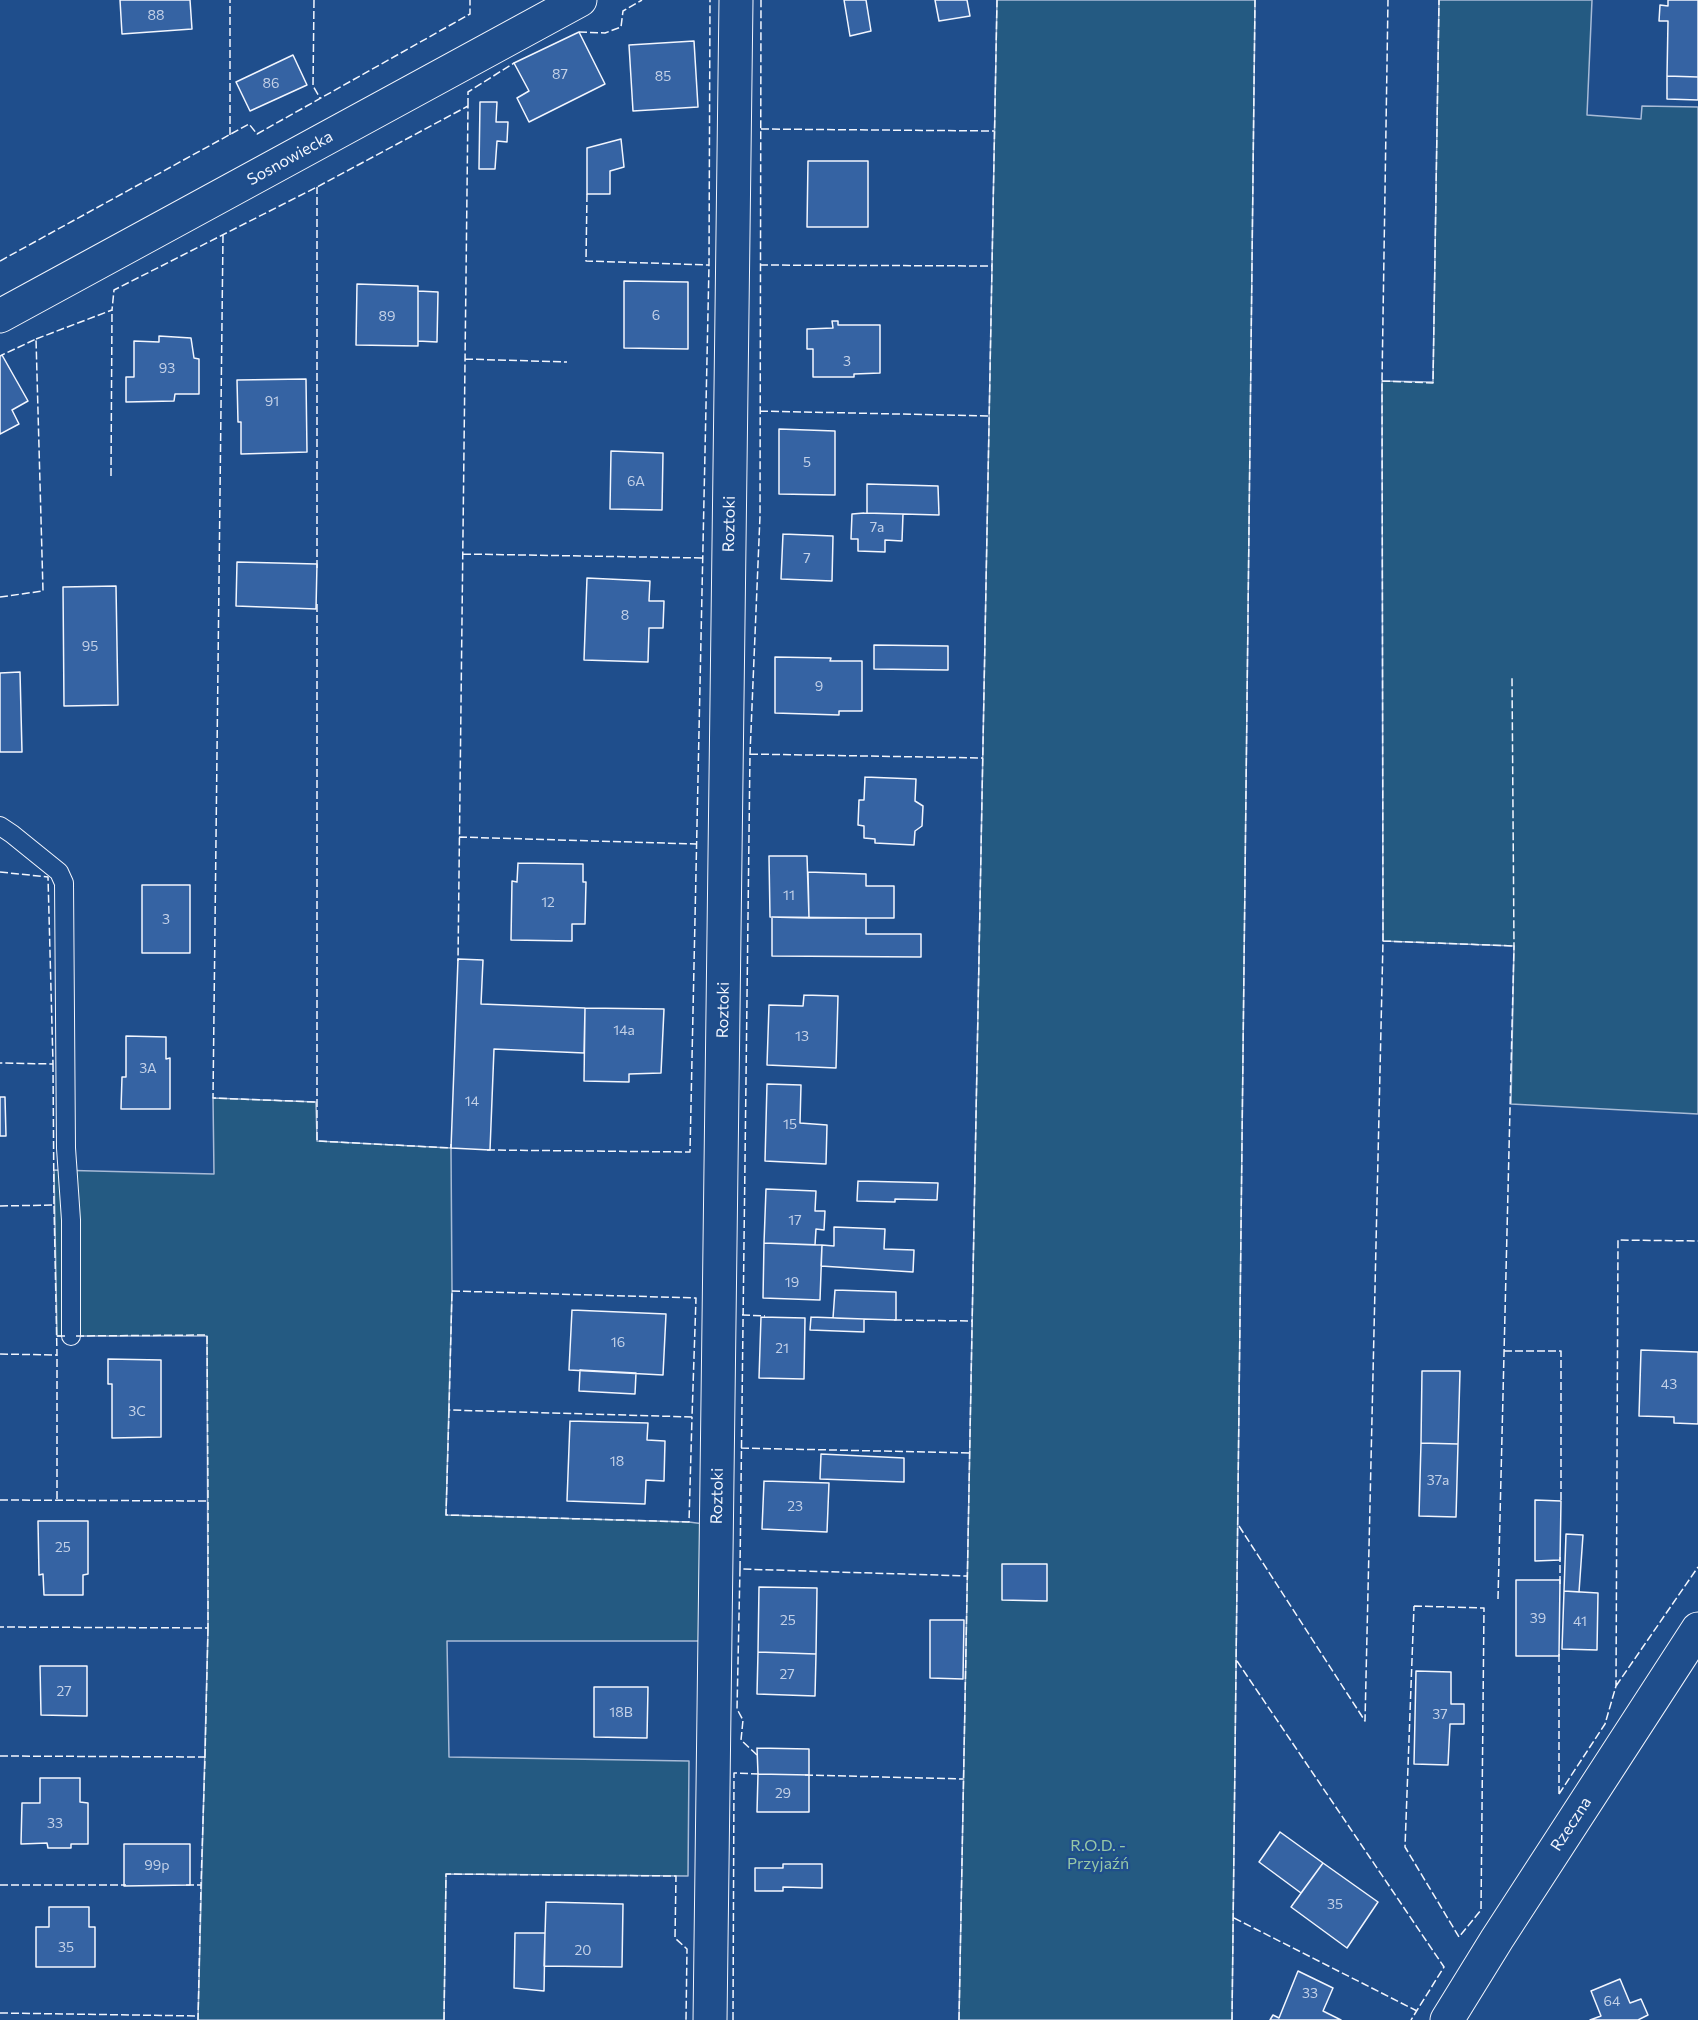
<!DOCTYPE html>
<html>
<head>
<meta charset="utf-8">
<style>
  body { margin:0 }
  canvas { display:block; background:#1f4e8c }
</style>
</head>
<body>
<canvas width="1698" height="2020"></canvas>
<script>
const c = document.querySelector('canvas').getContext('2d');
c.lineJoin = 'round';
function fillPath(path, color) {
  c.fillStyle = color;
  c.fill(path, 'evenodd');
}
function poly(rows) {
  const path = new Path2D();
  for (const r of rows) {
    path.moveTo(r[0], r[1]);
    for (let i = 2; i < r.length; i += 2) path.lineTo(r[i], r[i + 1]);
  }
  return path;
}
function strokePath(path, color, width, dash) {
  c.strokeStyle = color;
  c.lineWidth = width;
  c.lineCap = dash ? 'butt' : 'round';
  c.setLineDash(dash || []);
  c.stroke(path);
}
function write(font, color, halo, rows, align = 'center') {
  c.font = font + ' Commissioner,sans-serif';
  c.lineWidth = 4.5;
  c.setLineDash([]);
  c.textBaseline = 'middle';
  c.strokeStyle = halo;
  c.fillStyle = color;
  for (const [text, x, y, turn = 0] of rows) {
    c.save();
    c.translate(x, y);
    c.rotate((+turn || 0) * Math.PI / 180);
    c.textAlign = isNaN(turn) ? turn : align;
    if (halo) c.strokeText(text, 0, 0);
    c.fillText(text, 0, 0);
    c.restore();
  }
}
const green = poly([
  [997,0,1255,0,1232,2020,959,2020,997,0],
  [1439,0,1592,0,1587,115,1641,119,1642,106,1698,107,1698,1114,1511,1104,1514,946,1383,941,1382,381,1433,382,1439,0],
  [213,1098,316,1102,317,1141,451,1148,452,1291,446,1515,689,1522,704,1524,699,1641,447,1641,449,1757,689,1761,688,1876,446,1874,444,2020,198,2020,208,1628,207,1336,57,1336,54,1170,214,1174,213,1098]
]);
fillPath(green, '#245a82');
strokePath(green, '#a8bbd7', 1.5);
const building = poly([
  [120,0,190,0,192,29,122,34,120,0],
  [844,0,866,0,871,31,850,36,844,0],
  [935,0,967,0,970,16,939,21,935,0],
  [1668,0,1698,0,1698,77,1667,76,1668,21,1659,21,1660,5,1668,6,1668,0],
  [579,32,605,84,529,122,517,98,529,91,514,63,579,32],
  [694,41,698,107,633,111,629,45,694,41],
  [293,55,307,85,250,111,236,82,293,55],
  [1667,76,1698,77,1698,100,1667,99,1667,76],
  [480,102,497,102,496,122,508,122,507,142,497,141,495,169,479,169,480,102],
  [621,139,624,167,610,171,610,194,587,194,587,148,621,139],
  [808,161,868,161,868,227,807,227,808,161],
  [624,281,688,282,688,349,624,348,624,281],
  [357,284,418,286,418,346,356,345,357,284],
  [418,291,438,292,437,342,418,341,418,291],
  [832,321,838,321,838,325,880,325,880,373,854,374,854,377,813,377,813,349,807,349,807,329,833,328,832,321],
  [159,336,191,338,194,358,199,359,199,394,175,394,174,401,126,402,126,377,134,377,134,341,159,342,159,336],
  [2,355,28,401,12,410,19,424,0,434,0,356,2,355],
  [306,379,307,452,241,454,241,422,238,422,237,380,306,379],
  [779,429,835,431,835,495,779,494,779,429],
  [611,451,663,453,662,510,610,509,611,451],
  [867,484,938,486,939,515,867,513,867,484],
  [864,513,903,514,902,541,885,540,885,552,858,551,858,539,851,539,852,514,864,513],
  [783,534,833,536,832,581,781,579,783,534],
  [237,562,317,564,316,609,236,606,237,562],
  [587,578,650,581,649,601,664,601,663,628,649,628,648,662,584,660,587,578],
  [116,586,118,705,64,706,63,587,116,586],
  [874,645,948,646,948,670,874,669,874,645],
  [775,657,831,658,830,661,862,661,862,711,839,711,839,715,775,713,775,657],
  [20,672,22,752,0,752,0,673,20,672],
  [865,777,916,779,915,801,923,806,922,826,915,831,914,845,875,843,875,839,864,838,864,826,858,825,859,800,864,800,865,777],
  [769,856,807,856,809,918,770,917,769,856],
  [518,863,583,864,583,882,586,882,585,924,572,924,572,941,511,940,512,881,517,882,518,863],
  [808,872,866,874,866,886,894,886,894,918,809,918,808,872],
  [142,885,190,885,190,953,142,953,142,885],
  [772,917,866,918,866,934,921,934,921,957,772,956,772,917],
  [458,959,483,960,481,1004,585,1008,584,1053,494,1049,490,1150,451,1148,458,959],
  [804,995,838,996,836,1068,767,1065,769,1005,803,1006,804,995],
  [585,1008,664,1009,661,1073,629,1074,629,1082,584,1081,585,1008],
  [126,1036,166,1037,166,1059,170,1058,170,1109,121,1109,122,1077,126,1077,126,1036],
  [767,1084,801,1085,800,1123,827,1125,826,1164,765,1161,767,1084],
  [0,1097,5,1097,6,1136,0,1136,0,1097],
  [858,1181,938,1183,937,1200,895,1199,895,1202,857,1201,858,1181],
  [766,1189,816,1191,815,1211,825,1211,824,1230,816,1229,815,1245,764,1243,766,1189],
  [834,1227,885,1229,884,1249,914,1250,913,1272,821,1266,822,1245,834,1246,834,1227],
  [764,1243,822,1245,820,1300,763,1298,764,1243],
  [835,1290,896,1292,896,1320,833,1318,835,1290],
  [572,1310,666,1314,663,1375,569,1370,572,1310],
  [761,1317,805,1318,804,1379,759,1378,761,1317],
  [811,1317,864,1319,864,1332,810,1330,811,1317],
  [1641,1350,1698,1352,1698,1424,1674,1423,1674,1417,1639,1416,1641,1350],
  [108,1359,161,1360,161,1437,112,1438,112,1384,108,1384,108,1359],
  [580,1370,636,1373,635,1394,579,1391,580,1370],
  [1422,1371,1460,1371,1458,1444,1421,1443,1422,1371],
  [570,1421,648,1423,647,1440,665,1441,664,1481,646,1480,645,1504,567,1501,570,1421],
  [1421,1443,1458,1444,1456,1517,1419,1516,1421,1443],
  [821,1454,904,1458,904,1482,820,1479,821,1454],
  [764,1481,829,1483,827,1532,762,1529,764,1481],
  [1535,1500,1561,1501,1560,1560,1535,1561,1535,1500],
  [38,1521,88,1521,88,1574,83,1575,83,1595,44,1595,43,1574,39,1575,38,1521],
  [1566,1534,1583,1535,1579,1592,1564,1591,1566,1534],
  [1002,1564,1047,1564,1047,1601,1002,1600,1002,1564],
  [1516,1580,1560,1580,1559,1656,1516,1656,1516,1580],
  [759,1587,817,1588,816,1654,758,1652,759,1587],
  [1564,1591,1598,1593,1597,1650,1562,1649,1564,1591],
  [930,1620,964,1620,963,1679,930,1678,930,1620],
  [758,1652,816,1654,815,1696,757,1694,758,1652],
  [40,1666,87,1666,87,1716,41,1715,40,1666],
  [1416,1671,1451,1672,1451,1704,1464,1704,1464,1724,1450,1724,1448,1765,1414,1764,1416,1671],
  [594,1687,648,1687,647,1738,594,1737,594,1687],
  [757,1748,809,1749,809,1775,758,1774,757,1748],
  [758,1774,809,1775,809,1812,757,1812,758,1774],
  [40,1778,80,1778,80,1802,88,1803,88,1844,71,1844,71,1848,48,1848,47,1843,21,1844,22,1803,40,1803,40,1778],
  [1280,1832,1323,1863,1301,1893,1259,1862,1280,1832],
  [124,1844,190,1844,190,1885,124,1886,124,1844],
  [1323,1863,1378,1902,1347,1948,1291,1907,1323,1863],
  [783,1864,822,1864,822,1888,783,1887,783,1891,755,1891,755,1868,783,1868,783,1864],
  [546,1902,623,1904,622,1967,544,1966,546,1902],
  [49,1907,89,1907,89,1927,95,1927,95,1967,36,1967,36,1927,49,1927,49,1907],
  [515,1933,545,1933,544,1991,514,1988,515,1933],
  [1298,1971,1333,1988,1323,2011,1341,2020,1270,2020,1273,2015,1279,2018,1298,1971],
  [1620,1979,1630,2003,1641,1999,1648,2015,1638,2020,1590,2020,1601,2016,1591,1991,1620,1979]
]);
fillPath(building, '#3563a3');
strokePath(building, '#f2f6ff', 1.5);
const service = poly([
  [0,826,12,834,59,872,64,883,66,1148,71,1220,71,1336]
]);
const minor = poly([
  [710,2020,736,0],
  [1447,2020,1497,1939,1698,1629]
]);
const tertiary = poly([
  [0,316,580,0]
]);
strokePath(service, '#f2f6ff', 20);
strokePath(minor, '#f2f6ff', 35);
strokePath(tertiary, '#f2f6ff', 35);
strokePath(service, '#1f4e8c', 18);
strokePath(minor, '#1f4e8c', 33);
strokePath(tertiary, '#1f4e8c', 33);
strokePath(poly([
  [314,0,313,86,320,98],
  [579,32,605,33,621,27,623,11,642,0],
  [468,106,468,92,514,63],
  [761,129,994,131],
  [230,135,230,0],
  [587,194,586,261,709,265],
  [223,235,213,1098,316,1102],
  [0,261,249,124,257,134,470,14,470,0],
  [760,265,992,266],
  [36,339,112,310,114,290,317,187,468,106,458,961],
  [465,359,567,362],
  [1382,381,1433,383,1439,0],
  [760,411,989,416],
  [111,476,112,310],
  [463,554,703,558],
  [317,568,317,187],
  [0,597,43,591,36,339,2,355],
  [317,604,317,1141,451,1148,451,1144],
  [750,754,983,758],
  [459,837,696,844],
  [0,872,48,877,53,1064,0,1063],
  [1383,941,1514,946],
  [53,1064,54,1205],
  [487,1150,690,1152,709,265,710,0],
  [0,1206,54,1205,57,1355,0,1354],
  [452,1291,696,1298,692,1417,449,1410,452,1291],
  [742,1315,765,1316],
  [894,1320,972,1321],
  [57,1336,67,1336],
  [76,1336,207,1335,208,1501],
  [1504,1351,1561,1351,1561,1503],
  [449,1410,446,1515,689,1522,692,1417],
  [741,1448,970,1453],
  [57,1499,57,1355],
  [0,1500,208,1501,208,1628,0,1627],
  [1239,1526,1365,1721,1383,941,1382,381,1388,0],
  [740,1569,750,754,760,516,761,0],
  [1560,1584,1560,1557],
  [1498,1599,1514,946,1512,677],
  [1414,1606,1484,1608,1481,1910,1459,1937,1405,1847,1414,1606],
  [1237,1661,1444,1967,1411,2020],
  [1616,1686,1698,1567],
  [757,1755,741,1740,743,1720,737,1709,740,1569,967,1576],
  [0,1756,205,1757,201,1885],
  [205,1757,208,1628],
  [805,1775,963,1779],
  [1559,1794,1605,1724,1616,1686,1618,1240,1698,1241],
  [1559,1794,1559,1653],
  [0,1885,126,1885],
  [186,1885,201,1885,198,2020],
  [1234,1918,1417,2011],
  [0,2013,198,2016],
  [444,2020,446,1874,676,1876,675,1938,687,1949,686,2020],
  [733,2020,734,1773,760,1774],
  [959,2020,997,0],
  [1232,2020,1255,0]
]), '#f2f6ff', 1.5, [8, 3]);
write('14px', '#c3d1e8', null, [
  ["88",156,15],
  ["87",560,74],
  ["85",663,76],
  ["86",271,83],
  ["6",656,315],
  ["89",387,316],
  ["3",847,361],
  ["93",167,368],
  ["91",272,401],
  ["5",807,462],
  ["6A",636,481],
  ["7a",877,527],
  ["7",807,558],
  ["8",625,615],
  ["95",90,646],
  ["9",819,686],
  ["11",789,895],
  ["12",548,902],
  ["3",166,919],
  ["14a",624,1030],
  ["13",802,1036],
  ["3A",148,1068],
  ["14",472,1101],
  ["15",790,1124],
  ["17",795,1220],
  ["19",792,1282],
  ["16",618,1342],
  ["21",782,1348],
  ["43",1669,1384],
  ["3C",137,1411],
  ["18",617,1461],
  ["37a",1438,1480],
  ["23",795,1506],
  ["25",63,1547],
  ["39",1538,1618],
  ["25",788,1620],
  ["41",1580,1621],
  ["27",787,1674],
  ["27",64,1691],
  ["18B",621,1712],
  ["37",1440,1714],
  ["29",783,1793],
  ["33",55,1823],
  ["99p",157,1865],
  ["35",1335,1904],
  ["35",66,1947],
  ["20",583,1950],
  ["33",1310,1993],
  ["64",1612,2001]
]);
write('16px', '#f2f6ff', '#1f4e8c', [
  ["Sosnowiecka",290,158,-29],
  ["Roztoki",729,524,-89],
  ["Roztoki",723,1010,-89],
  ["Roztoki",717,1496,-89],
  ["Rzeczna",1571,1824,-57]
]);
write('16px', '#97c8a6', '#1f4e8c', [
  ["R.O.D. -",1098,1846],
  ["Przyjaźń",1098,1864]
]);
</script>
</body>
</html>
